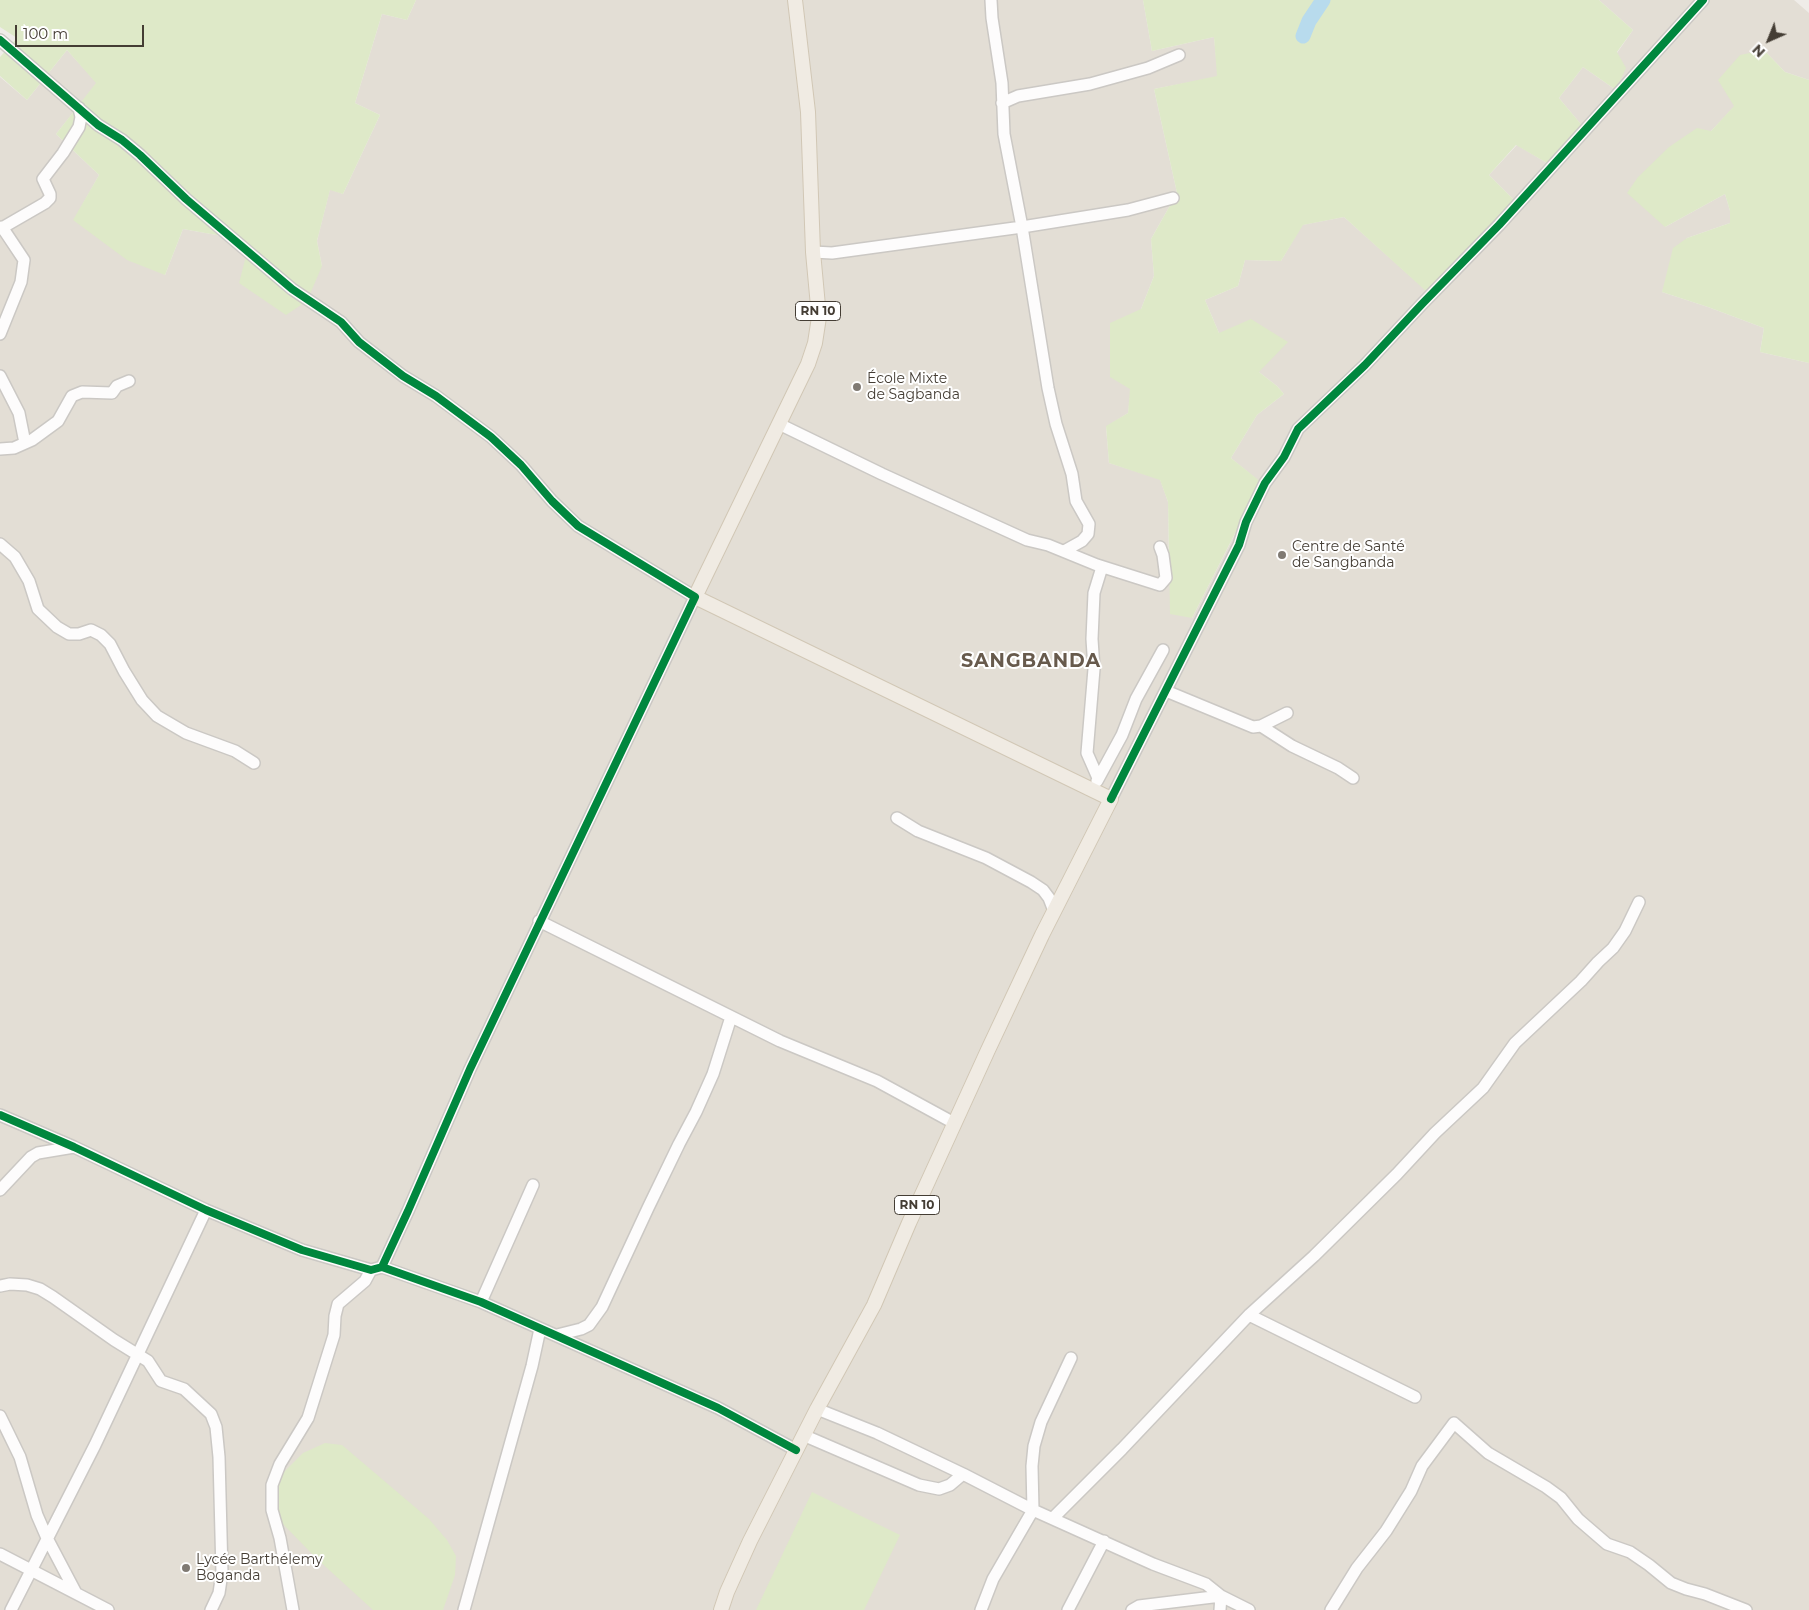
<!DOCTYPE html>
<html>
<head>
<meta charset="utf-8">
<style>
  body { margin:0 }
  #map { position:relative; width:1809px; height:1610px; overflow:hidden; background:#efece8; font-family:Montserrat,sans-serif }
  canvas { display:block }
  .north { position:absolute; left:1744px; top:15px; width:50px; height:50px; -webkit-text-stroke:4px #fff; paint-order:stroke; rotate:224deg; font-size:14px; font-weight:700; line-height:20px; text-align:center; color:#443d34 }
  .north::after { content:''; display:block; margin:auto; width:18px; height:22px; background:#443d34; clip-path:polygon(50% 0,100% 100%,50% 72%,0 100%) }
  .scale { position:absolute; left:15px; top:25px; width:129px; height:22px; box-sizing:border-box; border:2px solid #443d34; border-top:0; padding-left:6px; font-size:15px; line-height:18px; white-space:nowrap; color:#443d34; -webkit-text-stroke:4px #fff; paint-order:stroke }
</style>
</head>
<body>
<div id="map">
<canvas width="1809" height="1610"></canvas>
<div class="north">N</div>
<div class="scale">100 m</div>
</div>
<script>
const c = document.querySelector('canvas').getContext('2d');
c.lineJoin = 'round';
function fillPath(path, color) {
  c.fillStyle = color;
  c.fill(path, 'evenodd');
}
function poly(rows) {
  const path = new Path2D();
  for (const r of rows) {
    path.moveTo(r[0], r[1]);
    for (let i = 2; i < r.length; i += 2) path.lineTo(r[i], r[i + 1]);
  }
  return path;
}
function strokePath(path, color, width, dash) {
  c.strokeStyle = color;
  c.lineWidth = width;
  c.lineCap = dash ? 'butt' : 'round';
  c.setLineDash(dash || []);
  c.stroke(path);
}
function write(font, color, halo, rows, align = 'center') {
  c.font = font + ' Montserrat,sans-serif';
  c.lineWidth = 4;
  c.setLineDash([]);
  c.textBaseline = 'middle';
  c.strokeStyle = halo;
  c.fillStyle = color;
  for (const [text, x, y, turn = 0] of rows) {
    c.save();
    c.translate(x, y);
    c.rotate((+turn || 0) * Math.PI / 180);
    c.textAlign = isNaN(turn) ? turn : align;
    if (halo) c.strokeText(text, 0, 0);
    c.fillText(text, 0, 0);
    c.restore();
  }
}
fillPath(poly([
  [416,0,1143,0,1152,51,1214,37,1218,77,1154,89,1177,193,1151,239,1154,276,1141,309,1128,413,1106,427,1109,463,1160,479,1168,502,1169,570,1192,618,1261,483,1231,458,1257,415,1284,394,1277,386,1259,372,1219,333,1205,300,1238,286,1245,260,1281,261,1302,225,1344,217,1427,291,1514,200,1489,175,1517,145,1547,163,1584,128,1559,98,1583,67,1616,90,1617,53,1633,30,1599,0,1794,0,1809,13,1809,80,1785,72,1764,50,1735,106,1711,131,1665,227,1725,194,1730,211,1730,223,1687,238,1662,292,1708,307,1764,328,1760,352,1809,363,1809,1610,0,1610,0,77,27,100,67,50,97,83,56,134,99,175,74,220,165,275,183,229,222,236,322,266,317,241,330,189,343,194,380,115,355,103,382,14,407,20]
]), '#e3ded5');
fillPath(poly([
  [0,0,416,0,407,20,382,14,355,103,380,115,343,194,330,190,317,241,322,266,307,301,286,315,239,283,247,252,222,236,183,229,165,275,127,260,73,220,99,175,56,134,96,83,67,50,27,100,0,76,0,57,17,38,0,27],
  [1143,0,1599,0,1633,30,1617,52,1626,68,1616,90,1583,67,1559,98,1585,129,1547,163,1516,145,1489,175,1514,200,1427,292,1344,217,1303,225,1281,261,1245,260,1238,286,1205,300,1219,333,1251,319,1288,342,1259,372,1277,386,1284,394,1257,415,1231,458,1261,482,1192,618,1170,614,1168,502,1160,480,1109,463,1106,426,1128,413,1130,389,1110,377,1110,323,1141,309,1154,276,1151,239,1177,193,1154,89,1217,76,1214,37,1152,51],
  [1764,50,1785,72,1809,80,1809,363,1760,352,1764,328,1708,307,1662,292,1673,248,1687,238,1730,223,1730,211,1725,194,1665,227,1627,193,1638,177,1669,147,1697,128,1711,131,1734,106,1718,80,1740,55],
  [325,1443,342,1445,429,1519,447,1540,456,1556,455,1575,443,1610,373,1610,316,1558,281,1522,277,1508,275,1491,281,1475,303,1453],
  [812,1492,900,1535,864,1610,756,1610]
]), '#dee9c8');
strokePath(poly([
  [1303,36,1309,21,1323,0]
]), '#b8dbed', 15);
const minor = poly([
  [991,0,992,18,1002,83,1004,134,1022,227,1048,388,1056,424,1072,474,1076,501,1089,524,1088,534,1082,541,1064,551],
  [0,40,98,125,122,140,140,155,186,199,292,289,341,322,359,342,403,376,436,396,491,437,521,465,552,501,578,526,695,597,470,1069,408,1211,382,1267],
  [1002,103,1018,96,1090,84,1148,68,1179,55],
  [0,229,45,203,50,198,50,194,43,179,63,153,79,127,81,117,79,108],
  [813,252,832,253,1022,227,1128,210,1173,198],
  [0,334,21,282,24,260,2,227],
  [0,376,19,413,25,443],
  [779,424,882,474,1027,540,1048,545,1097,565,1160,585,1166,578,1163,555,1160,547],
  [0,449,14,448,32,440,58,421,72,396,82,392,112,393,117,386,129,381],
  [0,544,15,557,29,581,38,609,57,627,69,634,79,634,91,630,101,635,110,644,124,671,142,700,157,716,186,733,235,751,254,763],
  [1166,691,1253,727,1261,726,1287,713],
  [1261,726,1292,746,1338,768,1353,778],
  [1098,778,1087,753,1094,669,1092,639,1094,593,1102,567],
  [1097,781,1122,735,1136,699,1163,650],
  [1111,799,1239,545,1246,522,1265,483,1284,457,1298,429,1365,365,1422,304,1499,225,1703,0],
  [897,818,918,831,986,858,1031,882,1043,890,1049,898,1054,911],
  [539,921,780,1041,877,1081,954,1123],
  [0,1115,74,1147,206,1210,302,1250,371,1270,382,1267,481,1302,718,1408,796,1450],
  [0,1190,31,1157,38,1153,74,1147],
  [0,1286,10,1284,27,1285,40,1289,53,1297,114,1340,148,1361,161,1381,184,1389,211,1414,216,1427,219,1457,222,1573,219,1593,211,1610],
  [481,1302,533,1185],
  [1249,1315,1415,1397],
  [557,1335,581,1329,589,1325,602,1307,648,1208,679,1144,696,1112,713,1074,731,1017],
  [817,1409,877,1433,963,1474,1033,1510,1153,1564,1206,1584,1221,1596,1220,1610],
  [0,1416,20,1457,37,1515,47,1538,76,1593],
  [803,1435,919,1485,939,1489,950,1485,963,1474],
  [1053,1518,1122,1449,1249,1315,1314,1256,1397,1174,1435,1133,1483,1088,1515,1043,1581,981,1598,962,1613,948,1625,931,1639,902],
  [0,1554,108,1610],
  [11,1610,95,1445,206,1210],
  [293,1610,280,1538,272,1510,272,1485,280,1464,308,1418,334,1335,335,1316,338,1304,365,1281,371,1270],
  [464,1610,532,1366,540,1329],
  [981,1610,993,1579,1033,1510,1032,1466,1034,1446,1041,1422,1071,1358],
  [1068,1610,1104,1541],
  [1132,1610,1139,1606,1221,1596,1249,1610],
  [1331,1610,1357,1568,1386,1531,1411,1491,1422,1466,1454,1423,1488,1453,1546,1487,1561,1498,1578,1519,1607,1544,1630,1552,1649,1565,1671,1583,1686,1589,1705,1594,1746,1610]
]);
const major = poly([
  [721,1610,727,1592,750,1541,817,1409,874,1305,909,1223,988,1050,1042,935,1111,799,695,597,808,364,815,343,819,317,813,252,808,112,795,0]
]);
strokePath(minor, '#cbc8c4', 14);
strokePath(major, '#d1c7b5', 16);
strokePath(minor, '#fdfcfc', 11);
strokePath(major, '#f0ebe3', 14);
strokePath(poly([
  [0,40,98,125,122,140,140,155,186,199,292,289,341,322,359,342,403,376,436,396,491,437,521,465,552,501,578,526,695,597,470,1069,408,1211,382,1267],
  [1111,799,1239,545,1246,522,1265,483,1284,457,1298,429,1365,365,1422,304,1499,225,1703,0],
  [0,1115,74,1147,206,1210,302,1250,371,1270,382,1267,481,1302,718,1408,796,1450]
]), '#00873e', 8);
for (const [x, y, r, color] of [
  [857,387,5,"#807a73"],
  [1282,555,5,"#807a73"],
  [186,1568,5,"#807a73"]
]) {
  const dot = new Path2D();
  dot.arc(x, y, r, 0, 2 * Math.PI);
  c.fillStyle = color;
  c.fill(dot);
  strokePath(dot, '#fff', 2);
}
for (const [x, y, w] of [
  [818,311,45],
  [917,1205,45]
]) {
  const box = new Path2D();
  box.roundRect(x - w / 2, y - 9.5, w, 19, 4);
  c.fillStyle = '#fff';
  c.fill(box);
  strokePath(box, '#443d34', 1);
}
write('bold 12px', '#443d34', null, [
  ["RN 10",818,311],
  ["RN 10",917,1205]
]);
write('14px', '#443d34', '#fff', [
  ["École Mixte",867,379],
  ["de Sagbanda",867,395],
  ["Centre de Santé",1292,547],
  ["de Sangbanda",1292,563],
  ["Lycée Barthélemy",196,1560],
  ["Boganda",196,1576]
], 'left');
c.letterSpacing = '1px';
write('bold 19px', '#675a4c', '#fff', [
  ["SANGBANDA",1031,661]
]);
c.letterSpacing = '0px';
</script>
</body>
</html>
